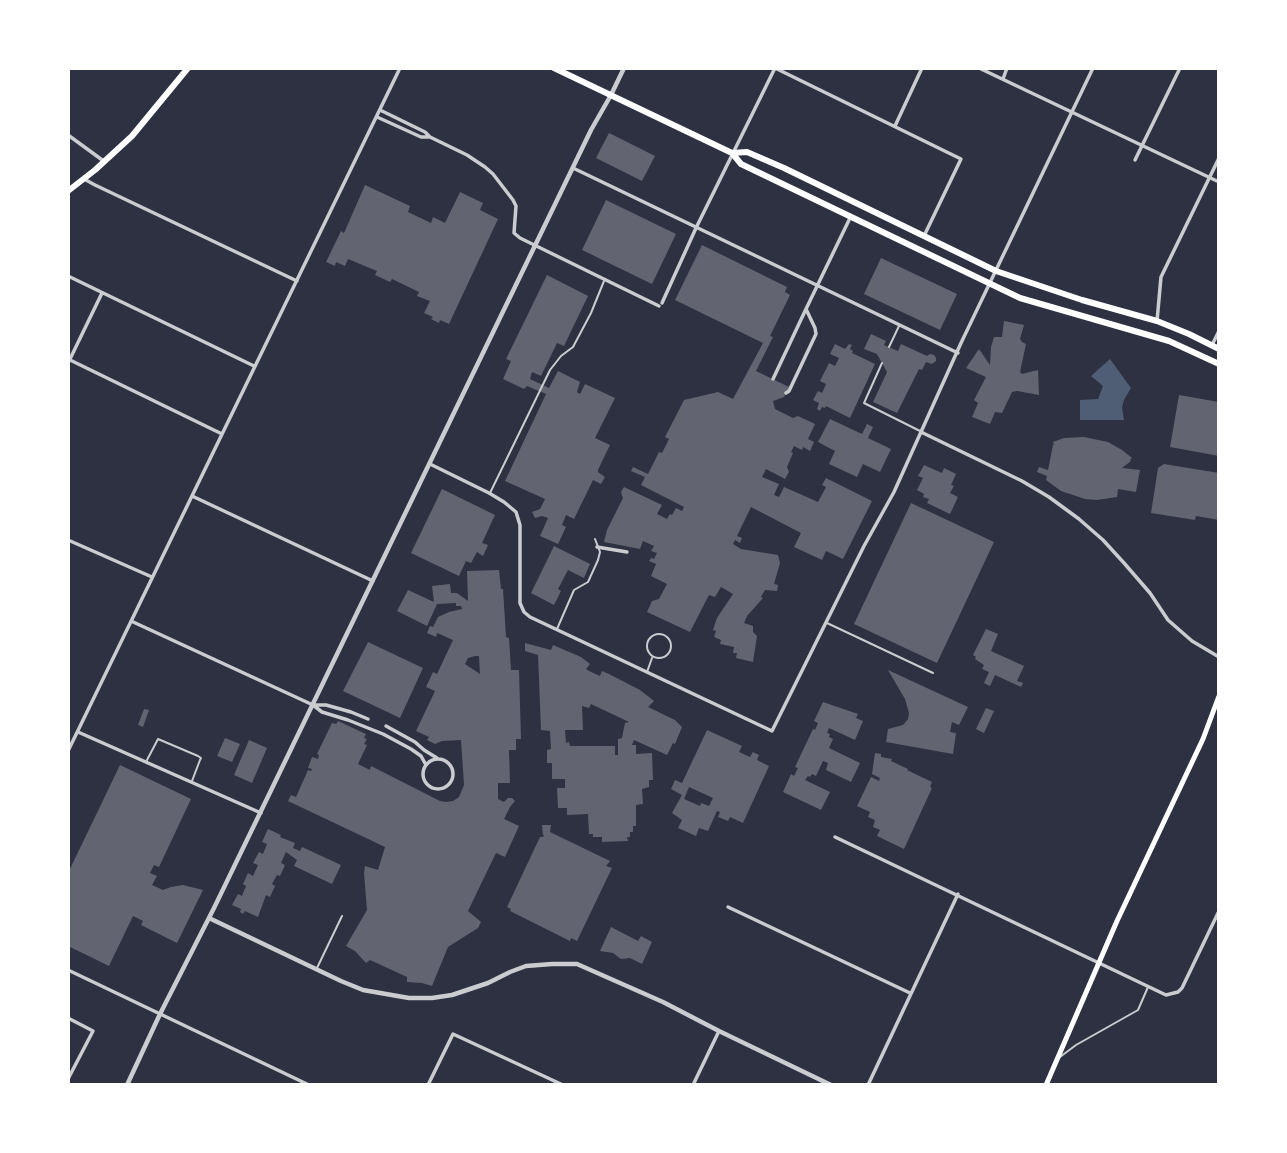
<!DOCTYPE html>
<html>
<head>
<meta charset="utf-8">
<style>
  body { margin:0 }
  #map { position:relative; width:1287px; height:1153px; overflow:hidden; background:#2d3142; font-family:"DejaVu Sans",sans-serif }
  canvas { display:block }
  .frame { position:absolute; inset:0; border:70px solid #fff; pointer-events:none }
</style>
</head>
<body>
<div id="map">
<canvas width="1287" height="1153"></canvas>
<div class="frame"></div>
</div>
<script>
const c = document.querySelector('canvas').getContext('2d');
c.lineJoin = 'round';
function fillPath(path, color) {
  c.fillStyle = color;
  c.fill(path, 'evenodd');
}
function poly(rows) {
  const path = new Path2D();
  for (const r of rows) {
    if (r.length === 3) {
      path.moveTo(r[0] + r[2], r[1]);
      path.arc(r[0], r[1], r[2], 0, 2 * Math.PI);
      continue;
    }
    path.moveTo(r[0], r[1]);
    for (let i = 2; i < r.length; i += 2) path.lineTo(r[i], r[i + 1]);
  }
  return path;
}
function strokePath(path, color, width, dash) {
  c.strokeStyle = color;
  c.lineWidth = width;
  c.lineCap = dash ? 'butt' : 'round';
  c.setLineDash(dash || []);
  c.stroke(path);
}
fillPath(poly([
  [1110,359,1131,388,1124,400,1122,407,1124,420,1080,420,1080,400,1098,399,1103,386,1091,376]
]), '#4f5d75');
fillPath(poly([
  [609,133,655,156,642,181,596,158],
  [365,185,410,206,408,212,431,223,433,217,445,223,460,192,483,203,480,210,498,219,449,324,440,320,439,323,431,319,433,317,424,313,430,301,417,296,419,292,392,279,390,282,375,275,377,271,348,259,345,266,336,262,335,266,326,262,341,231,344,233],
  [606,200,676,234,652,284,582,250],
  [702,245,787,287,785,292,790,295,770,336,773,337,756,371,789,387,784,397,773,401,775,409,793,418,798,416,815,424,808,439,814,442,810,451,803,447,802,450,794,446,791,452,793,453,787,467,789,472,785,479,766,469,762,477,779,484,774,495,779,497,784,487,818,502,826,487,822,485,826,478,872,501,843,559,826,551,822,560,794,547,801,533,751,507,737,536,742,538,740,543,735,540,733,544,741,549,778,555,780,563,774,584,778,585,777,591,765,590,761,597,763,598,747,616,744,623,753,626,753,632,757,636,753,662,736,658,737,653,733,653,734,647,720,644,721,640,714,637,716,631,713,630,717,618,733,594,721,587,715,597,709,595,690,632,647,612,652,601,659,599,667,584,651,576,656,564,649,561,651,558,654,559,657,553,651,551,654,546,643,541,640,549,604,542,607,530,623,498,621,492,624,487,662,505,657,514,667,519,670,514,672,515,676,508,682,511,684,507,641,485,645,477,631,471,633,467,648,474,659,452,662,453,669,439,665,437,684,400,718,392,733,399,763,343,675,300],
  [881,258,957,294,940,330,864,294],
  [547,275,588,296,564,346,557,343,541,376,532,372,530,379,549,388,558,371,580,382,577,392,580,394,585,384,615,398,595,438,610,445,598,470,598,472,605,477,601,484,593,480,574,519,566,515,562,525,566,527,558,544,540,536,548,518,542,516,535,518,532,512,540,509,545,499,505,481,546,394,527,386,524,389,503,379,511,361,506,359],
  [1004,321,1024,325,1020,339,1022,342,1026,344,1020,372,1022,374,1038,370,1039,395,1017,391,1012,392,1002,413,995,412,990,424,972,417,978,403,974,400,986,377,966,368,979,349,990,365,991,347,994,337,1002,337],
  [871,334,886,341,884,345,898,351,901,344,927,356,930,354,934,355,936,358,936,361,932,364,926,362,922,370,919,369,897,413,873,402,887,372,877,354,864,349],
  [835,344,845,349,849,344,852,345,850,349,853,351,852,353,875,364,850,418,826,406,825,408,822,407,820,411,817,409,819,403,813,400,818,391,822,393,826,384,820,381,829,363,835,366,839,358,830,354],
  [1179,395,1219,402,1219,456,1170,447],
  [830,419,862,434,867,424,873,427,868,438,891,449,880,472,863,464,857,477,829,464,835,451,818,442],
  [1084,437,1108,442,1122,450,1132,458,1130,460,1131,461,1122,468,1140,470,1136,492,1118,489,1117,497,1097,500,1085,499,1061,491,1046,480,1047,476,1037,472,1039,467,1048,470,1053,445,1054,445,1053,442,1064,438],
  [1164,464,1219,473,1219,520,1196,516,1195,520,1151,513,1158,468],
  [924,465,942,473,944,468,956,474,951,485,954,486,950,493,958,497,950,514,927,503,929,499,923,497,924,494,917,490,923,478,918,476],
  [442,489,495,515,482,543,488,545,483,556,477,552,471,563,466,561,459,576,411,553],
  [911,503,994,542,937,663,854,624],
  [554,546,590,564,584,578,568,570,558,589,561,591,554,605,531,593],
  [499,570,501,589,503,589,506,637,509,638,511,670,519,670,521,739,516,739,516,750,509,750,510,783,498,783,498,799,504,802,508,798,512,798,515,801,510,807,504,819,519,826,505,857,496,853,468,911,481,922,478,928,448,947,432,986,422,983,407,982,407,977,370,960,366,963,355,951,346,946,367,910,364,873,365,866,378,870,385,847,288,801,291,795,296,797,308,770,311,771,312,769,308,768,312,757,318,759,319,755,317,754,332,723,336,724,338,721,366,734,364,738,367,739,364,744,367,745,358,764,370,770,371,766,440,801,446,802,453,801,459,797,464,785,461,740,442,741,435,744,427,740,429,737,416,731,435,691,426,687,433,672,437,674,453,640,437,633,436,637,427,633,430,626,433,627,438,617,449,612,462,609,461,606,456,606,456,603,437,604,427,626,397,611,408,590,434,602,432,586,450,584,451,593,457,593,468,601,467,571],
  [475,656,479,656,480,674,465,664,468,658],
  [986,629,998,634,991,651,1024,666,1017,681,1023,683,1021,687,995,675,990,686,984,683,989,672,982,669,984,665,975,659,976,657,973,655],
  [368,642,423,668,400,718,343,691],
  [525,643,551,650,553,645,581,657,590,664,586,669,589,671,600,676,602,671,609,674,640,690,654,701,648,707,675,720,682,727,675,744,673,743,667,755,634,740,632,745,636,745,636,754,652,753,653,780,649,780,649,787,642,789,643,804,636,805,636,826,633,826,633,832,630,832,630,837,627,837,628,841,602,842,602,837,593,837,593,834,589,834,588,814,567,815,567,808,558,808,557,788,565,788,565,779,552,779,552,763,547,763,547,750,551,749,550,731,541,730,538,655,525,651],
  [591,704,629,722,625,723,622,738,618,739,618,755,615,755,615,746,570,746,569,742,566,743,565,730,583,730,582,706,589,708],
  [888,670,968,707,959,725,952,722,950,732,956,733,953,754,886,742,888,729,903,725,908,719,909,713,905,699],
  [823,702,858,714,856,718,863,721,855,740,829,728,827,733,830,734,829,737,833,739,829,748,860,763,851,782,826,770,828,763,823,761,816,776,812,774,810,777,808,776,805,780,830,792,821,810,783,792,791,774,794,776,798,768,795,767,813,729,815,730,818,723,814,721],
  [986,708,994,711,984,733,976,729],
  [144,709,149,710,143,727,138,725],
  [707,730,742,746,739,752,750,757,753,752,759,755,757,760,769,766,743,823,730,817,728,821,718,817,720,812,717,811,708,831,699,828,696,836,678,828,682,820,672,813,682,795,671,789,675,780,682,783],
  [689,787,713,798,709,806,701,803,700,806,684,799],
  [225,738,240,744,232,762,217,756],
  [249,740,267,748,252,783,234,775],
  [875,753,881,754,881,757,892,759,891,761,908,769,907,770,932,782,930,787,932,788,904,849,877,836,880,830,873,827,875,820,868,817,870,812,857,806,871,777,879,781,880,778,872,774],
  [120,765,191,799,159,867,154,865,150,873,157,876,152,885,163,890,171,887,183,885,203,890,177,943,141,925,143,921,133,916,109,966,68,946,68,873],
  [542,825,551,825,550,832,610,861,606,866,612,868,577,941,571,938,570,941,510,911,511,909,507,907,540,837,543,837,544,835,543,835],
  [268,829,281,835,280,837,295,843,293,848,300,851,302,847,341,865,332,884,294,866,297,860,286,852,281,863,285,865,280,876,277,875,272,884,275,886,270,897,266,895,258,917,245,911,243,914,240,912,241,909,232,905,238,894,242,896,246,886,243,884,248,873,253,876,258,865,253,863,259,852,263,854,267,844,262,842],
  [611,927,638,941,641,936,652,942,642,964,630,958,621,959,613,953,600,951]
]), '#626471');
strokePath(poly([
  [889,347,899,326],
  [882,363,864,403,920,431],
  [490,493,550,370,561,356,573,347,591,313,604,281],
  [827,623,933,673],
  [557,629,574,590,588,582,598,560,600,552,595,539],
  [659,646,12],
  [647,672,652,658],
  [147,760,158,739,198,756,201,758,200,760,192,781],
  [317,968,342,916],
  [1060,1057,1076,1045,1138,1010,1148,987]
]), '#caccd0', 2);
strokePath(poly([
  [775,68,961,159,924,236],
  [979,68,1219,182],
  [1003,79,1007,68],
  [380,110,425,132,430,137,467,155,485,167,493,174,513,200,516,206,514,233,520,238,659,306],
  [377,117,421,137,430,137],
  [895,126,922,68],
  [68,135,105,162],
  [1135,160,1180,68],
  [573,168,958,353],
  [84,179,95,185,297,281],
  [68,276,254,366],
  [662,303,696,228,775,68],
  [806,309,850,218],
  [1157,321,1161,277,1219,158],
  [1212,345,1219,331],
  [68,359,222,434],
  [70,359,102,293],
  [773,379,806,309,815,328,816,334,789,391,786,393],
  [921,432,1022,481,1049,497,1079,519,1103,540,1124,563,1150,593,1168,620,1192,641,1219,657],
  [430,464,489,493,504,502,516,512,520,525,520,603,524,612,530,617,772,731,864,546,894,492,961,343,1093,68],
  [192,496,373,581],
  [68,540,152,577],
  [597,547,627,552],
  [131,621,313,705,322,712,348,720,383,734,411,749,421,756,426,765],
  [315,705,326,705,351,712,368,719],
  [386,726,415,742,424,750,437,758],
  [78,732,261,813],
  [68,751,400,68],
  [438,774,15],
  [835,837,1166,995,1178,992,1182,988,1219,911],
  [728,907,910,993],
  [68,970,309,1085],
  [68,1018,93,1031,68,1079],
  [428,1085,453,1034,563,1085],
  [693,1085,719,1031],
  [868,1085,958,894]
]), '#caccd0', 3.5);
strokePath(poly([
  [209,918,341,981,363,990,409,998,432,998,452,995,488,983,510,972,526,966,552,964,577,964,663,1002,719,1031,831,1085],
  [127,1085,160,1014,214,908,591,130,611,95,624,68]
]), '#caccd0', 4.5);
strokePath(poly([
  [1046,1085,1117,921,1203,739,1219,696]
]), '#fff', 5);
strokePath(poly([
  [554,68,732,153,741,164,1020,298,1169,341,1219,364],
  [732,153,747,152,784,168,996,271,1082,300,1157,321,1189,334,1219,349],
  [68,191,95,170,132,136,188,68]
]), '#fff', 6);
</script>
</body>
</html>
